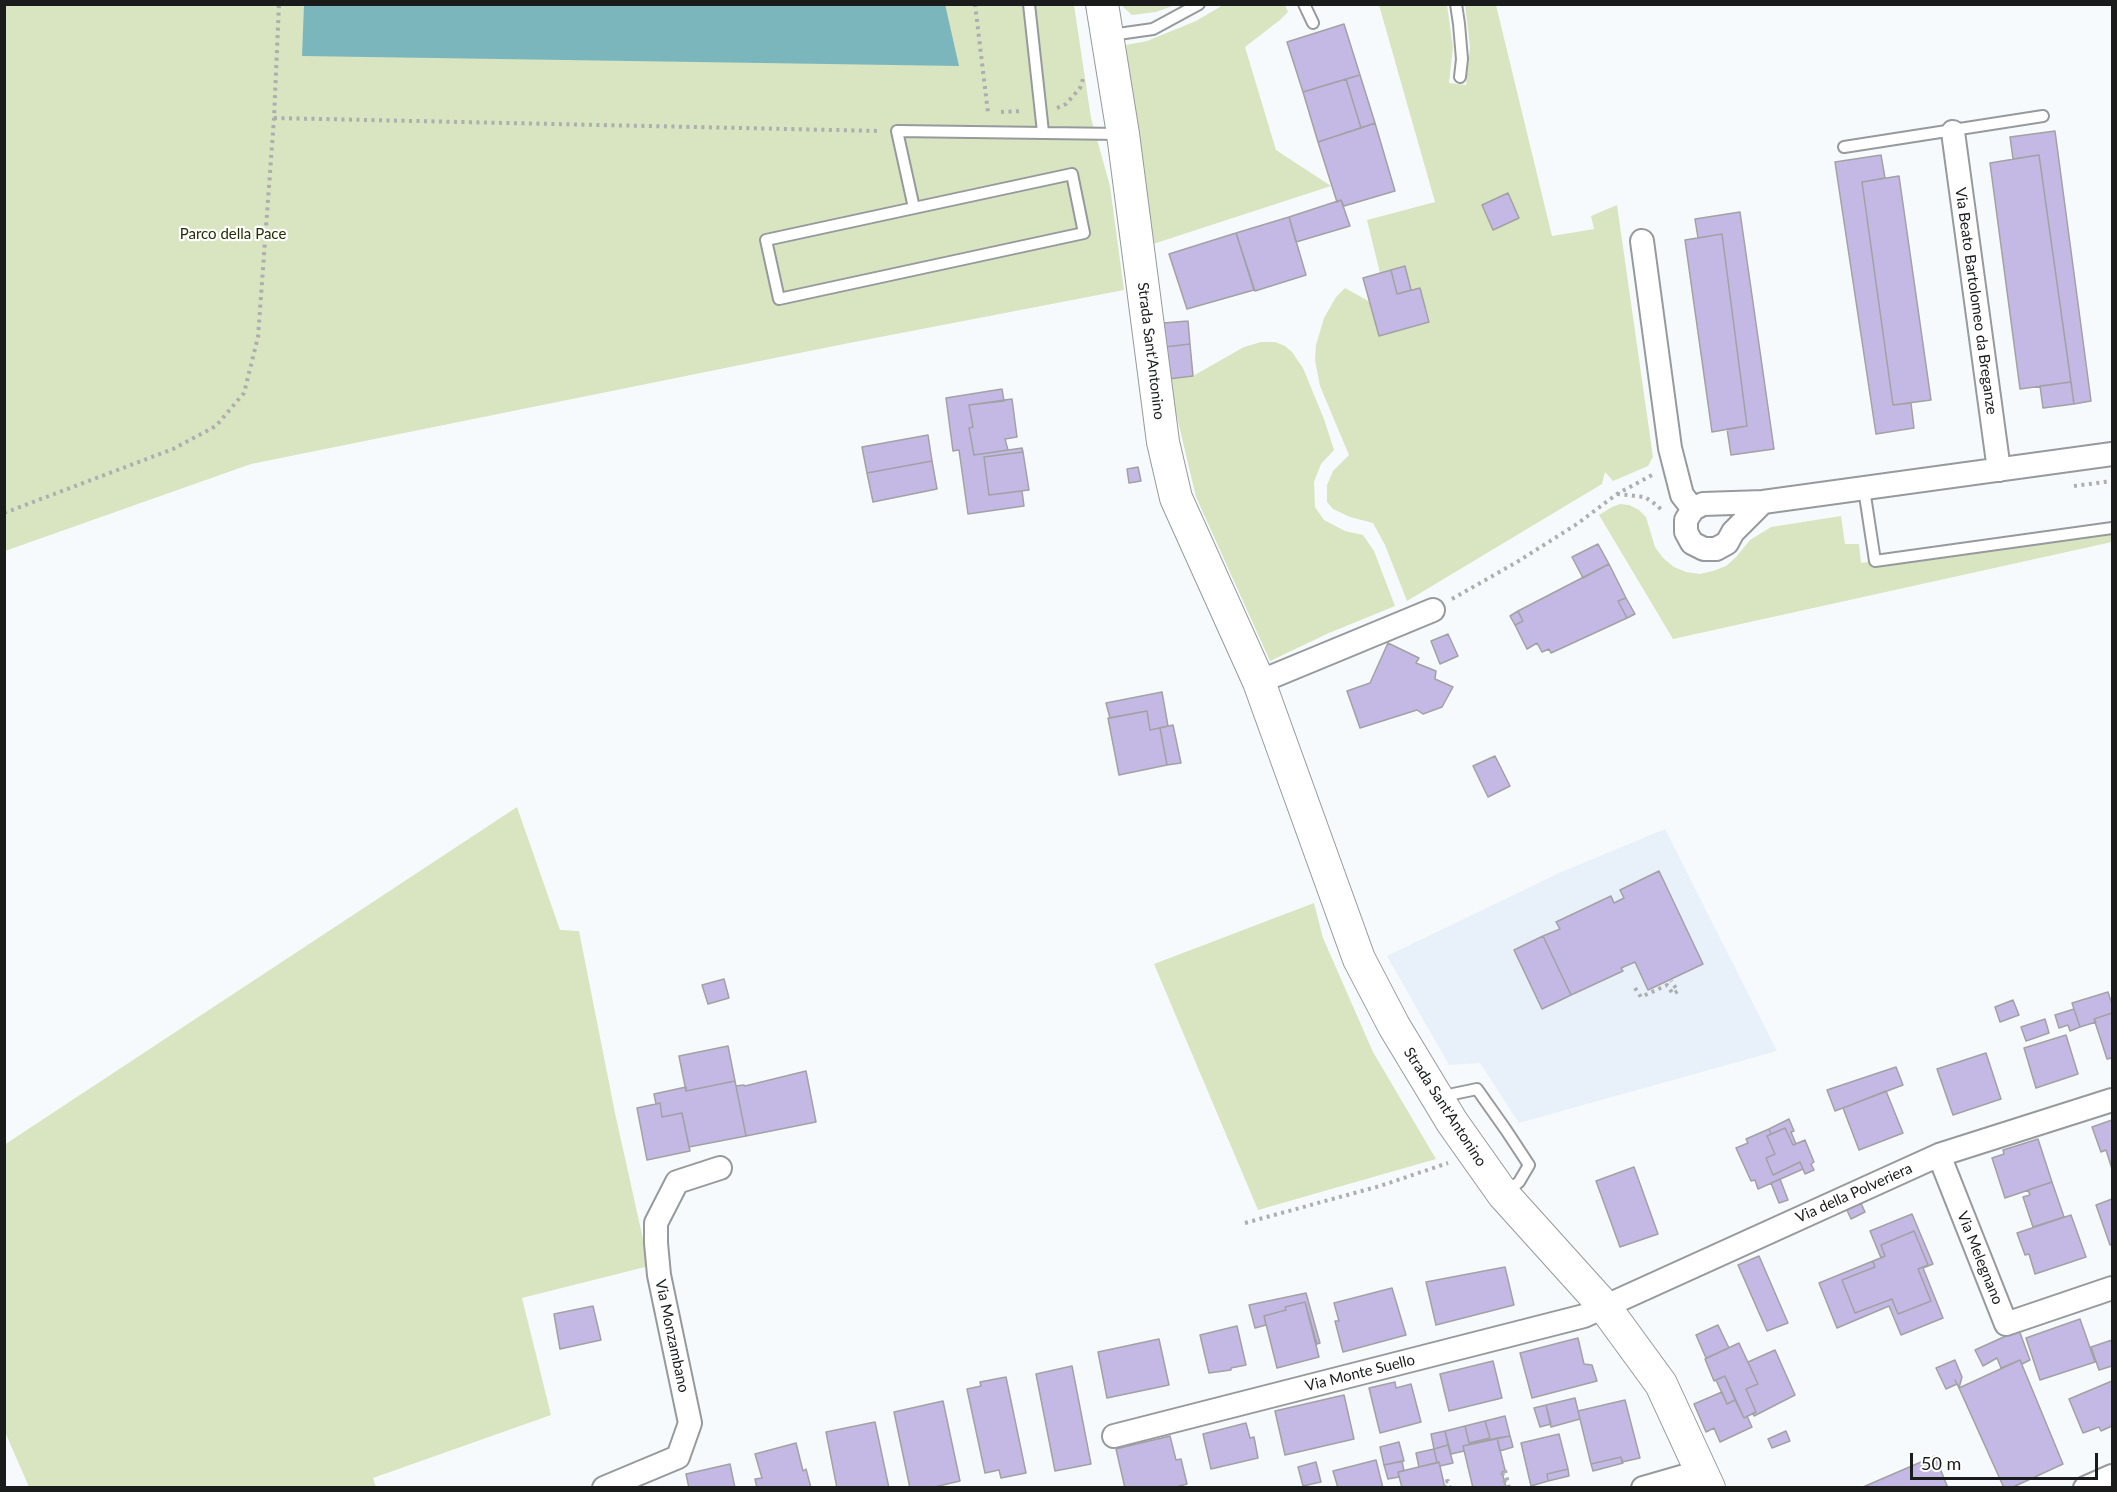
<!DOCTYPE html>
<html>
<head>
<meta charset="utf-8">
<style>
  body { margin:0 }
  #map { position:relative; width:2117px; height:1492px; overflow:hidden; background:#f7fafc; font-family:Lato,sans-serif }
  canvas { display:block }
  .frame { position:absolute; inset:0; border:6px solid #1a1b1b; pointer-events:none }
  .scale { position:absolute; left:1910px; top:1453px; width:188px; height:27px; box-sizing:border-box; border:3px solid #1a1b1b; border-top:0; padding-left:8px; font-size:18px; line-height:21px; white-space:nowrap; color:#1a1b1b; -webkit-text-stroke:4px #fff; paint-order:stroke }
</style>
</head>
<body>
<div id="map">
<canvas width="2117" height="1492"></canvas>
<div class="frame"></div>
<div class="scale">50 m</div>
</div>
<script>
const c = document.querySelector('canvas').getContext('2d');
c.lineJoin = 'round';
function fillPath(path, color) {
  c.fillStyle = color;
  c.fill(path, 'evenodd');
}
function poly(rows) {
  const path = new Path2D();
  for (const r of rows) {
    path.moveTo(r[0], r[1]);
    for (let i = 2; i < r.length; i += 2) path.lineTo(r[i], r[i + 1]);
  }
  return path;
}
function strokePath(path, color, width, dash) {
  c.strokeStyle = color;
  c.lineWidth = width;
  c.lineCap = dash ? 'butt' : 'round';
  c.setLineDash(dash || []);
  c.stroke(path);
}
function write(font, color, halo, rows, align = 'center') {
  c.font = font + ' Lato,sans-serif';
  c.lineWidth = 4.5;
  c.setLineDash([]);
  c.textBaseline = 'middle';
  c.strokeStyle = halo;
  c.fillStyle = color;
  for (const [text, x, y, turn = 0] of rows) {
    c.save();
    c.translate(x, y);
    c.rotate((+turn || 0) * Math.PI / 180);
    c.textAlign = isNaN(turn) ? turn : align;
    if (halo) c.strokeText(text, 0, 0);
    c.fillText(text, 0, 0);
    c.restore();
  }
}
fillPath(poly([
  [1665,829,1777,1051,1519,1123,1480,1063,1449,1065,1387,956,1559,873]
]), '#e8f1f9');
fillPath(poly([
  [4,5,1074,5,1091,118,1110,186,1124,290,839,345,251,464,5,551],
  [1121,5,1121,4,1175,5,1156,12,1132,15],
  [1223,5,1285,5,1288,12,1280,20,1245,47,1276,150,1331,186,1150,245,1126,45,1147,41,1196,21],
  [1379,5,1447,5,1453,47,1449,83,1466,85,1470,47,1465,5,1496,5,1552,236,1594,229,1591,216,1617,205,1653,457,1648,466,1613,481,1605,472,1602,484,1407,601,1385,545,1373,523,1350,517,1333,509,1327,502,1327,485,1333,471,1349,455,1320,386,1315,360,1316,345,1324,318,1336,297,1345,288,1370,302,1379,336,1430,321,1420,288,1411,290,1405,267,1380,273,1367,220,1435,202],
  [1508,193,1519,218,1494,230,1482,205],
  [1261,342,1275,342,1285,346,1292,352,1303,368,1324,419,1334,450,1321,464,1314,482,1315,507,1324,520,1345,531,1363,535,1374,551,1395,606,1329,633,1270,661,1196,497,1168,379,1193,376,1244,347],
  [1620,504,1629,505,1639,510,1646,517,1655,547,1663,558,1674,567,1686,572,1700,574,1713,571,1726,566,1736,557,1750,540,1771,527,1841,516,1845,544,1859,544,1861,563,2112,527,2112,542,1673,639,1599,515,1612,507],
  [517,807,560,930,579,931,615,1113,649,1266,522,1298,551,1415,373,1478,376,1487,29,1487,5,1432,4,1145],
  [1314,903,1323,938,1373,1052,1436,1159,1258,1210,1154,964]
]), '#d8e5c0');
fillPath(poly([
  [945,4,959,66,302,56,304,5]
]), '#7cb6bd');
const building = poly([
  [1344,24,1360,75,1303,92,1287,42,1344,24],
  [1360,75,1375,123,1361,128,1346,79,1360,75],
  [1346,79,1361,128,1318,142,1303,92,1346,79],
  [1375,123,1395,191,1344,206,1341,200,1337,202,1318,142,1375,123],
  [2055,131,2091,401,2074,404,2039,155,2013,159,2010,137,2055,131],
  [1881,155,1885,178,1862,182,1893,405,1911,403,1914,428,1876,434,1835,162,1881,155],
  [2039,155,2071,382,2020,389,1990,163,2039,155],
  [1899,176,1931,400,1893,405,1862,182,1899,176],
  [1508,193,1519,218,1493,230,1482,205,1508,193],
  [1341,200,1350,226,1296,242,1289,217,1341,200],
  [1740,212,1774,449,1731,455,1727,429,1747,426,1722,234,1698,238,1695,219,1740,212],
  [1289,217,1306,275,1255,291,1236,233,1289,217],
  [1236,233,1254,290,1187,309,1169,254,1236,233],
  [1722,234,1747,426,1712,432,1685,240,1722,234],
  [1405,266,1411,290,1397,294,1391,270,1405,266],
  [1391,270,1397,294,1420,288,1429,322,1379,336,1363,278,1391,270],
  [1188,321,1190,344,1165,347,1163,323,1188,321],
  [1190,344,1193,376,1168,379,1165,347,1190,344],
  [2071,382,2074,404,2043,408,2040,386,2071,382],
  [1002,389,1004,401,969,405,973,427,969,428,974,455,1022,448,1023,452,984,457,989,495,1022,491,1024,506,968,514,959,450,953,451,946,398,1002,389],
  [1012,399,1017,437,1005,439,1008,450,974,455,969,428,973,427,969,405,1012,399],
  [928,435,932,461,867,473,862,447,928,435],
  [1023,452,1029,490,989,495,984,457,1023,452],
  [932,461,937,489,873,502,867,473,932,461],
  [1138,467,1141,481,1129,483,1127,469,1138,467],
  [1598,544,1609,564,1583,578,1572,557,1598,544],
  [1609,564,1626,598,1618,601,1627,618,1551,653,1549,649,1542,652,1537,643,1527,649,1515,625,1523,621,1518,611,1609,564],
  [1626,598,1635,614,1627,618,1618,601,1626,598],
  [1518,611,1523,621,1515,625,1510,616,1518,611],
  [1448,634,1458,656,1440,664,1431,641,1448,634],
  [1388,643,1419,658,1416,663,1436,671,1435,679,1453,687,1442,707,1423,714,1417,710,1360,728,1347,691,1370,683,1388,643],
  [1162,692,1168,726,1150,730,1147,711,1110,718,1106,703,1162,692],
  [1147,711,1150,730,1160,728,1167,765,1119,775,1108,718,1147,711],
  [1173,725,1181,763,1167,765,1160,728,1173,725],
  [1495,756,1510,786,1488,797,1473,766,1495,756],
  [1659,871,1703,964,1648,990,1635,962,1621,968,1623,971,1571,995,1543,936,1560,929,1556,922,1611,896,1614,903,1624,898,1620,890,1659,871],
  [1543,936,1571,995,1542,1009,1514,950,1543,936],
  [724,979,729,998,708,1004,702,985,724,979],
  [2108,992,2112,1004,2112,1013,2094,1019,2096,1022,2080,1027,2072,1003,2108,992],
  [2013,1000,2019,1015,2000,1022,1995,1007,2013,1000],
  [2074,1009,2080,1027,2070,1031,2068,1025,2059,1028,2055,1015,2074,1009],
  [2112,1013,2112,1058,2107,1059,2094,1019,2112,1013],
  [2045,1019,2049,1033,2026,1041,2021,1027,2045,1019],
  [2066,1035,2078,1074,2036,1088,2024,1048,2066,1035],
  [728,1046,735,1081,686,1091,679,1056,728,1046],
  [1986,1053,2001,1099,1953,1115,1937,1069,1986,1053],
  [1896,1067,1903,1085,1835,1111,1827,1090,1896,1067],
  [806,1071,816,1122,746,1136,736,1086,744,1085,745,1086,806,1071],
  [735,1081,746,1136,689,1147,682,1113,662,1117,660,1103,656,1104,654,1094,686,1087,686,1091,735,1081],
  [1886,1091,1903,1133,1859,1150,1843,1108,1886,1091],
  [660,1103,662,1117,682,1113,690,1151,647,1160,637,1108,660,1103],
  [1789,1119,1794,1131,1791,1132,1796,1144,1793,1145,1785,1128,1771,1134,1769,1129,1789,1119],
  [2112,1120,2112,1169,2106,1150,2101,1152,2092,1127,2112,1120],
  [1785,1128,1793,1145,1805,1140,1814,1162,1811,1164,1814,1170,1805,1174,1800,1162,1773,1175,1766,1158,1775,1154,1767,1136,1785,1128],
  [1769,1129,1771,1134,1767,1136,1775,1154,1766,1158,1773,1175,1800,1162,1803,1169,1758,1189,1755,1180,1751,1181,1736,1148,1748,1143,1746,1139,1769,1129],
  [2038,1139,2052,1182,2005,1198,1992,1158,2004,1154,2003,1150,2038,1139],
  [1634,1167,1658,1234,1620,1247,1596,1181,1634,1167],
  [1780,1179,1788,1200,1779,1203,1771,1183,1780,1179],
  [2052,1182,2064,1217,2033,1227,2023,1197,2030,1195,2028,1190,2052,1182],
  [2112,1199,2112,1244,2110,1245,2096,1205,2112,1199],
  [1860,1201,1865,1212,1851,1219,1846,1208,1860,1201],
  [1912,1214,1933,1264,1923,1268,1943,1318,1901,1335,1889,1306,1837,1328,1819,1283,1873,1261,1875,1267,1842,1280,1855,1313,1892,1299,1898,1314,1931,1301,1918,1269,1928,1265,1914,1231,1881,1245,1885,1256,1881,1258,1870,1231,1912,1214],
  [2071,1215,2086,1257,2035,1274,2029,1254,2025,1255,2017,1233,2071,1215],
  [1914,1231,1928,1265,1918,1269,1931,1301,1898,1314,1892,1299,1855,1313,1842,1280,1875,1267,1873,1261,1885,1256,1881,1245,1914,1231],
  [1759,1256,1788,1323,1767,1331,1738,1265,1759,1256],
  [1505,1267,1514,1305,1436,1325,1426,1282,1505,1267],
  [1392,1288,1406,1335,1343,1352,1335,1321,1339,1321,1334,1303,1392,1288],
  [1306,1293,1320,1343,1317,1344,1305,1302,1285,1307,1286,1310,1264,1316,1266,1325,1255,1328,1249,1305,1306,1293],
  [1305,1302,1319,1357,1277,1368,1264,1316,1286,1310,1285,1307,1305,1302],
  [593,1306,601,1340,560,1349,554,1314,593,1306],
  [2080,1319,2095,1362,2040,1380,2026,1338,2080,1319],
  [1718,1325,1729,1348,1706,1358,1696,1335,1718,1325],
  [1237,1326,1246,1365,1231,1368,1231,1370,1209,1373,1200,1335,1237,1326],
  [2019,1330,2030,1360,2022,1364,2020,1360,2001,1368,1997,1358,1983,1366,1975,1350,2019,1330],
  [1578,1338,1584,1364,1592,1365,1597,1381,1532,1398,1520,1353,1578,1338],
  [1159,1339,1169,1385,1107,1398,1098,1352,1159,1339],
  [2112,1340,2112,1366,2099,1370,2091,1347,2112,1340],
  [1739,1343,1758,1384,1746,1389,1756,1412,1744,1418,1725,1376,1714,1381,1705,1359,1739,1343],
  [1775,1350,1795,1395,1754,1416,1753,1413,1756,1412,1746,1389,1758,1384,1748,1362,1775,1350],
  [1955,1360,1962,1377,1959,1388,1955,1380,1957,1384,1946,1389,1936,1368,1955,1360],
  [2020,1360,2063,1464,2011,1488,2004,1488,1959,1388,2020,1360],
  [1493,1361,1502,1398,1449,1411,1440,1374,1493,1361],
  [1072,1366,1091,1464,1055,1471,1036,1374,1072,1366],
  [1725,1376,1735,1400,1727,1404,1716,1380,1725,1376],
  [1006,1377,1026,1473,1001,1478,999,1470,985,1473,967,1389,981,1386,980,1382,1006,1377],
  [2112,1381,2112,1426,2101,1431,2099,1427,2083,1433,2069,1399,2112,1381],
  [1395,1382,1396,1388,1411,1384,1421,1422,1380,1433,1369,1388,1395,1382],
  [1722,1392,1727,1404,1735,1400,1744,1418,1747,1416,1752,1427,1720,1442,1714,1428,1706,1432,1694,1404,1722,1392],
  [1344,1395,1354,1439,1285,1455,1275,1411,1344,1395],
  [1575,1398,1580,1419,1551,1427,1546,1405,1575,1398],
  [1625,1400,1640,1458,1622,1462,1621,1457,1591,1464,1578,1411,1625,1400],
  [943,1401,960,1481,930,1488,910,1488,894,1412,943,1401],
  [1546,1405,1551,1424,1540,1427,1534,1408,1546,1405],
  [1505,1416,1510,1436,1463,1446,1464,1451,1451,1454,1445,1431,1465,1426,1469,1443,1490,1438,1485,1421,1505,1416],
  [1485,1421,1490,1438,1469,1443,1465,1426,1485,1421],
  [875,1422,889,1488,837,1488,826,1432,875,1422],
  [1246,1423,1250,1438,1254,1437,1258,1458,1211,1469,1203,1434,1246,1423],
  [1445,1431,1448,1445,1434,1449,1431,1434,1445,1431],
  [1786,1431,1790,1441,1772,1448,1768,1439,1786,1431],
  [1559,1434,1568,1469,1547,1474,1548,1481,1531,1486,1521,1443,1559,1434],
  [1170,1436,1176,1460,1181,1459,1187,1484,1172,1488,1125,1488,1116,1449,1170,1436],
  [1510,1436,1513,1447,1500,1451,1497,1438,1510,1436],
  [1497,1438,1505,1470,1502,1472,1506,1487,1473,1488,1463,1446,1497,1438],
  [1399,1442,1404,1461,1384,1465,1380,1447,1399,1442],
  [796,1443,803,1471,806,1469,811,1488,757,1488,755,1479,762,1478,755,1454,796,1443],
  [1448,1445,1453,1463,1440,1466,1439,1462,1437,1463,1434,1449,1448,1445],
  [1434,1449,1437,1463,1419,1467,1416,1453,1434,1449],
  [1935,1456,1948,1488,1863,1488,1863,1487,1935,1456],
  [1621,1457,1623,1463,1593,1471,1591,1464,1621,1457],
  [1376,1460,1383,1488,1338,1488,1333,1471,1376,1460],
  [1402,1461,1404,1471,1398,1472,1399,1477,1388,1479,1384,1465,1402,1461],
  [1316,1462,1321,1482,1303,1486,1298,1467,1316,1462],
  [1439,1462,1445,1488,1402,1488,1398,1472,1439,1462],
  [730,1464,735,1488,689,1488,686,1474,730,1464],
  [1568,1469,1569,1476,1548,1481,1547,1474,1568,1469]
]);
fillPath(building, '#c4b9e4');
strokePath(building, '#a2a1a4', 1.5);
const lane = poly([
  [1029,4,1043,132],
  [1304,4,1313,23],
  [1456,4,1459,24,1462,59,1460,77],
  [1111,35,1153,29,1199,4],
  [1844,147,2043,116],
  [914,208,1072,174,1084,233,779,299,766,240,914,208,897,131,1120,134],
  [1864,489,1875,561,2112,528],
  [1442,1099,1453,1094,1477,1089,1506,1130,1529,1165,1519,1182,1506,1192]
]);
const street = poly([
  [1953,132,1999,470],
  [1642,241,1670,448,1682,495,1693,509],
  [1763,502,1733,532,1727,543,1716,549,1704,549,1692,543,1686,532,1686,520,1693,509,1703,504,1763,502,2112,454],
  [1259,682,1433,610],
  [1939,1155,2006,1324,2112,1288],
  [1114,1436,1584,1316,1939,1155,2112,1100],
  [604,1488,678,1457,690,1423,659,1275,656,1243,656,1223,677,1182,720,1168],
  [1643,1488,1702,1471],
  [2085,1488,2112,1476]
]);
const secondary = poly([
  [1102,4,1123,134,1163,442,1176,498,1259,682,1359,959,1394,1026,1452,1122,1503,1194,1604,1306,1661,1384,1709,1488]
]);
strokePath(lane, '#979a9c', 14);
strokePath(street, '#979a9c', 26);
strokePath(secondary, '#979a9c', 34);
strokePath(poly([
  [975,4,988,113],
  [1057,108,1066,104,1080,88,1084,76],
  [1001,112,1023,111],
  [274,118,881,131],
  [2074,486,2112,481],
  [1617,494,1645,497,1658,506,1662,511],
  [4,513,173,449,216,426,244,393,258,337,274,118,279,4],
  [1452,599,1517,562,1577,524,1617,494,1652,475],
  [1635,988,1641,997,1667,985,1673,994,1678,991,1671,981],
  [1245,1223,1380,1186,1448,1163],
  [1445,1488,1444,1482,1448,1481,1450,1488],
  [1503,1488,1506,1487,1502,1472,1505,1470,1509,1488]
]), '#acaeaf', 4, [3, 4.5]);
strokePath(lane, '#fff', 10);
strokePath(street, '#fff', 22);
strokePath(secondary, '#fff', 32);
write('15px', '#243000', '#fff', [
  ["Parco della Pace",233,234]
]);
write('15px', '#1a1b1b', '#fff', [
  ["Via Beato Bartolomeo da Breganze",1976,301,82],
  ["Strada Sant'Antonino",1151,351,83],
  ["Strada Sant'Antonino",1445,1107,57],
  ["Via della Polveriera",1854,1193,-24],
  ["Via Melegnano",1980,1258,68],
  ["Via Monzambano",672,1336,78],
  ["Via Monte Suello",1360,1373,-14]
]);
</script>
</body>
</html>
